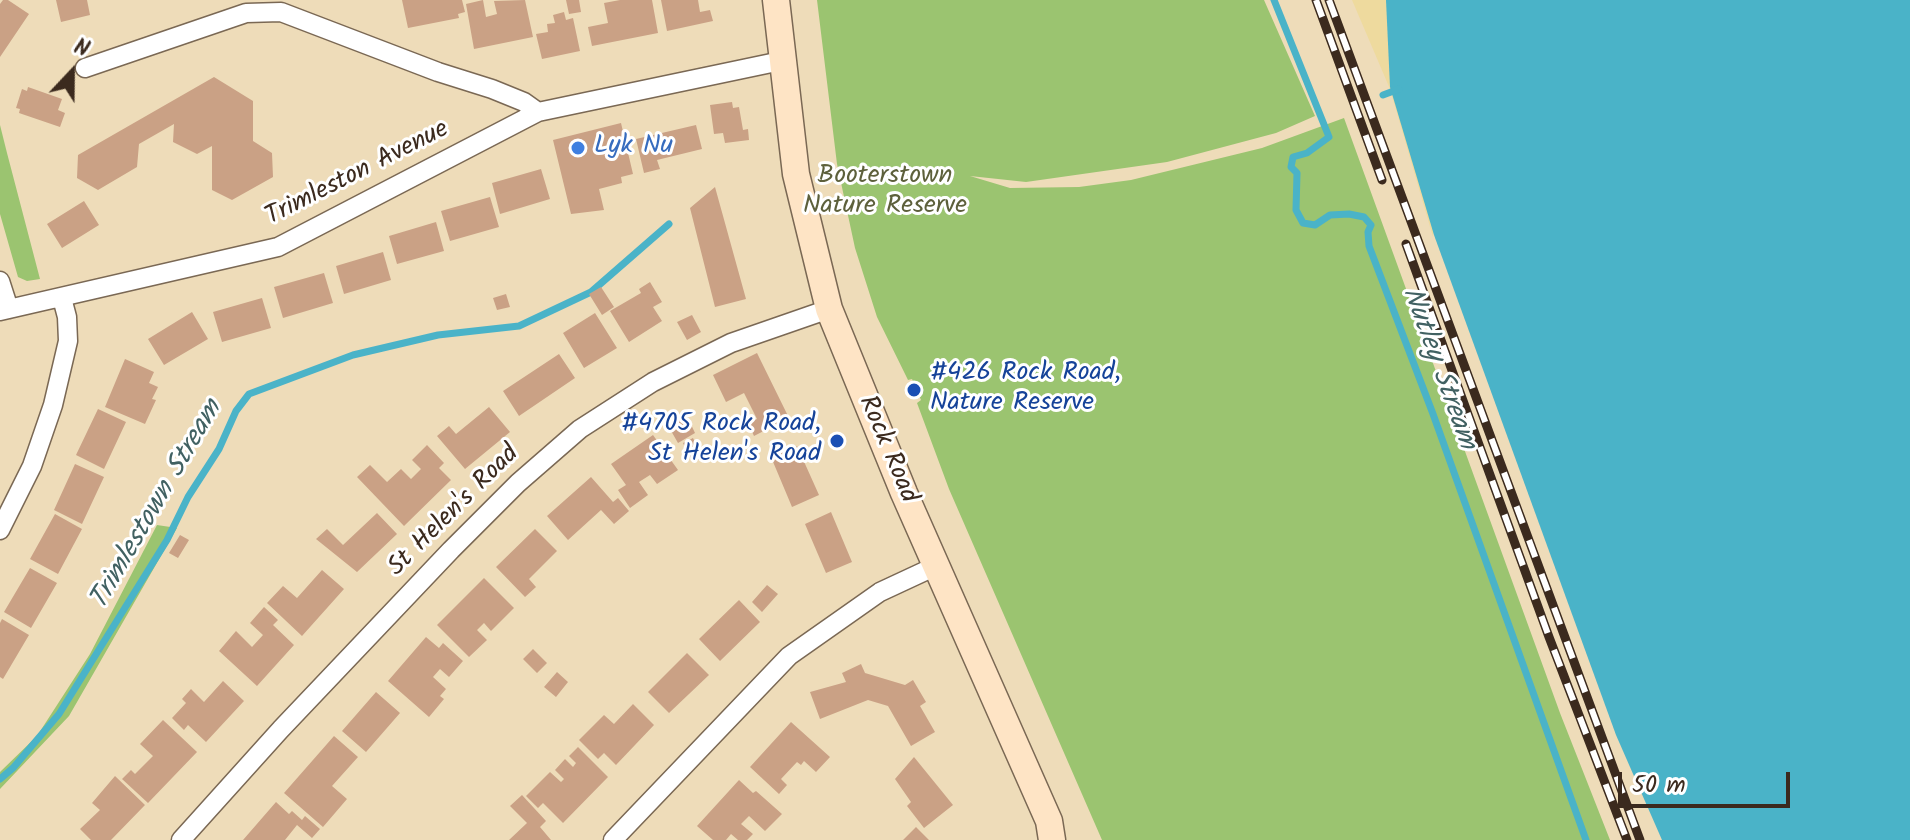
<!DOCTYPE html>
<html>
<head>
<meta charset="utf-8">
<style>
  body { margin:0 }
  #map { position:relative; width:1910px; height:840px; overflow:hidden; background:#eedcb9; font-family:Kalam,sans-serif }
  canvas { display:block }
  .north { position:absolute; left:32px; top:32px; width:80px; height:80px; -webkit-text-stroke:6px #fff; paint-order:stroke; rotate:22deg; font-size:22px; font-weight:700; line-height:32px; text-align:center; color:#3b2a1e }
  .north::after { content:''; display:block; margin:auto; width:28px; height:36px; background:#3b2a1e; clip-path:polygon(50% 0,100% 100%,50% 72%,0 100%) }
  .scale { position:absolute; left:1618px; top:772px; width:172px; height:36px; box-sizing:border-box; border:4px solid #3b2a1e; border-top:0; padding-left:10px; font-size:24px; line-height:28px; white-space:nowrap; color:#3b2a1e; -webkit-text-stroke:6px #fff; paint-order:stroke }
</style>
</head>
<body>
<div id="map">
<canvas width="1910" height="840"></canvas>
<div class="north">N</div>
<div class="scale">50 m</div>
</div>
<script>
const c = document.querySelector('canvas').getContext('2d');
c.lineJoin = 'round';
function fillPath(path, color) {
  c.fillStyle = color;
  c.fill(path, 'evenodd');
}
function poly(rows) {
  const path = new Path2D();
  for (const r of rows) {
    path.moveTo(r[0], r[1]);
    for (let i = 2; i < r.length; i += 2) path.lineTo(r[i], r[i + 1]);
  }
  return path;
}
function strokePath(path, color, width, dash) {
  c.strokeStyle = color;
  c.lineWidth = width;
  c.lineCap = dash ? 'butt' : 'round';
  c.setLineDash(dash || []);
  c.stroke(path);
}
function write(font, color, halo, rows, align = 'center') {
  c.font = font + ' Kalam,sans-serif';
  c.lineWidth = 6;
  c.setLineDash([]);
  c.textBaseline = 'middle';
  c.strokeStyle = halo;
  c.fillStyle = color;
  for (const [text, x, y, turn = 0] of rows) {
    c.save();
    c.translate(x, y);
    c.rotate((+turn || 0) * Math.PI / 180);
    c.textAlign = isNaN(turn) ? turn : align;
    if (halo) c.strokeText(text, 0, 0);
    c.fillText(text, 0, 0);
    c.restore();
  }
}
fillPath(poly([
  [817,0,1264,0,1315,116,1276,133,1167,162,1026,182,970,176,1010,188,1079,187,1131,180,1262,148,1344,118,1560,713,1610,840,1102,840,949,489,917,403,921,400,912,379,908,380,877,317,855,248,837,164],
  [0,125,7,153,40,279,27,281,18,277,0,214],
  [157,525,177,528,69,716,0,789,0,772,37,736,90,654]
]), '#9bc470');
fillPath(poly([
  [1352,0,1433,0,1438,154,1433,237,1390,89]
]), '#eeda9e');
fillPath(poly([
  [1386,0,1910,0,1910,840,1662,840,1616,735,1434,235,1390,87]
]), '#4ab3c8');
strokePath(poly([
  [1274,0,1329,137,1307,153,1293,157,1291,167,1297,173,1296,210,1303,223,1315,225,1330,215,1349,214,1364,217,1371,225,1368,232,1369,246,1433,414,1586,840],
  [1383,95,1399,89],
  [0,779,13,768,59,714,167,540,188,497,219,449,236,411,249,394,353,355,438,335,519,326,591,292,669,224]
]), '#4ab3c8', 7);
fillPath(poly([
  [3,0,8,0,29,14,0,57,0,4],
  [56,0,87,0,90,15,61,22],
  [402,0,462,0,465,12,458,14,459,18,408,28],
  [483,0,486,17,497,14,494,1,525,0,533,37,474,49,466,4],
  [566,0,579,0,581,12,569,14],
  [620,0,652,0,658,33,592,46,588,27,608,23,604,3],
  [661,0,698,0,700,12,710,10,713,21,667,31],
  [564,12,566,20,573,18,580,51,542,59,536,34,548,32,547,24,555,23,553,15],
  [214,77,253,101,253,141,272,153,273,177,232,200,212,190,212,146,197,154,173,142,174,124,139,144,137,167,98,190,77,178,78,155],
  [28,87,62,99,58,110,65,113,60,127,19,113,20,109,16,108,22,89,27,91],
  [732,102,733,108,739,107,743,130,748,129,749,140,725,143,723,133,714,134,710,105],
  [621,123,633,174,621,177,622,183,599,189,604,210,571,214,553,140],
  [696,125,702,149,657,160,660,169,644,173,636,139],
  [541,169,550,199,500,214,492,183],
  [715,187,746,299,715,307,690,208],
  [490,197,499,227,450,241,441,211],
  [84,201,99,225,62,248,47,224],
  [436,222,444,251,397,264,389,236],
  [383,252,391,280,344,294,336,266],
  [324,273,333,303,283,318,274,287],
  [650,282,662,302,653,307,662,321,629,342,610,311,641,293,639,289],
  [601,287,614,307,602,315,589,294],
  [506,294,510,307,497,310,493,298],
  [262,298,271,328,222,342,213,312],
  [192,312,208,339,164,365,148,339],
  [595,313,617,348,584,368,563,333],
  [692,315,701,332,687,340,677,322],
  [757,353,789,418,754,436,748,423,757,419,744,393,726,402,713,375],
  [559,354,575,378,519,416,503,391],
  [125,359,154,372,149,383,158,387,152,399,156,400,145,424,105,407],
  [489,407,510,432,465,469,437,436,449,426,456,434],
  [98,409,126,422,104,469,76,455],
  [685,412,695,433,678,443,666,422],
  [653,435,678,470,657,484,650,475,639,482,648,495,630,508,618,490,626,485,611,464],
  [693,438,702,458,692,462,683,443],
  [427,445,444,463,439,468,451,480,404,526,357,477,370,465,387,482,401,469,411,479,421,469,412,460],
  [797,446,819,495,792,507,771,457],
  [75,464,104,477,82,524,54,510],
  [591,477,613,502,618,498,629,511,614,524,601,510,568,540,547,516],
  [831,512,852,562,826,573,805,524],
  [377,513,397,534,357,572,316,539,327,529,343,545],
  [55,514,82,529,58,574,30,559],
  [535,529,557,551,529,579,536,587,525,597,496,567],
  [180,535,189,540,178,558,169,553],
  [30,568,57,583,31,628,4,612],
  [322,570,344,589,302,636,267,603,283,586,297,598],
  [484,578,514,608,491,631,484,623,477,630,487,640,469,657,437,625],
  [767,585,778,594,762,612,752,602],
  [739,600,760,622,720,661,699,639],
  [264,607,278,620,273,625,294,645,257,686,219,651,236,631,252,647,263,635,250,623],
  [2,619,29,635,3,679,0,677,0,623],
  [426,637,439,648,443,643,463,661,449,677,440,669,433,677,446,689,440,696,444,699,429,717,388,681],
  [533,649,547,663,537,673,523,659],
  [687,653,709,675,669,713,648,692],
  [861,664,865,673,905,685,913,680,926,702,920,706,935,732,911,746,888,706,868,700,820,719,810,692,846,682,842,673],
  [557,672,568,682,556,697,544,687],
  [223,681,244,701,206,742,188,725,184,730,172,718,186,703,182,699,191,689,204,702],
  [376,692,400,713,366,752,342,731],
  [633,704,654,725,616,765,604,753,598,759,579,740,604,715,614,724],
  [163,720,197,752,148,803,122,779,131,770,135,774,153,756,140,744],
  [791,722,830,757,816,772,804,761,801,765,797,762,781,779,787,785,779,794,750,767],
  [334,736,358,757,332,786,347,799,323,827,284,793],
  [578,747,608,777,563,823,543,803,538,808,526,796,550,772,561,782,564,779,555,770,565,759,573,767,576,763,569,756],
  [914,757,953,805,924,828,907,806,911,802,895,779],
  [115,776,145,805,111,840,91,840,80,829,100,810,92,803],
  [739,780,753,793,756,791,782,814,765,831,749,816,741,824,753,834,747,840,738,840,731,834,726,840,713,840,697,826],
  [522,795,546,821,540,827,551,840,509,840,527,823,510,806],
  [276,802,289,814,292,811,302,820,305,816,320,829,312,838,297,825,285,840,243,840],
  [916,827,929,840,903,840]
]), '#caa185');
const minor = poly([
  [85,68,246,13,281,12,438,72,492,89,524,102,538,112],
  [0,281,9,309],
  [0,311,278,247,538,112,781,61],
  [0,530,32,466,53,405,68,341,67,317,62,298],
  [181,840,281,729,451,550,518,483,580,429,653,382,731,343,829,309],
  [613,840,789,656,880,592,938,565]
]);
const secondary = poly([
  [776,0,796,174,829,309,904,493,1049,821,1052,840]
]);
strokePath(minor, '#7a6854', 21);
strokePath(secondary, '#7a6854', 29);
strokePath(minor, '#fff', 18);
strokePath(secondary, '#fee4c5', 26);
const rail = poly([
  [1316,0,1382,180],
  [1329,0,1640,840],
  [1406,244,1549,637,1627,840]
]);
strokePath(rail, '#3b2a1e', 9);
strokePath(rail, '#fff', 6, [18]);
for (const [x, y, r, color] of [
  [578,148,8,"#3f7fe0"],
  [914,390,8,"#1a4fb4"],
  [837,441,8,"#1a4fb4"]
]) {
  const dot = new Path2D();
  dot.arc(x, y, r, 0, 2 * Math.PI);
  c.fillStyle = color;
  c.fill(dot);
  strokePath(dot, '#fff', 3);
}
write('26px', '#366cbe', '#fff', [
  ["Lyk Nu",594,148]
], 'left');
write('26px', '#3b2a1e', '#fff', [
  ["Trimleston Avenue",358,175,-27],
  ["Rock Road",886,450,67],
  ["St Helen's Road",455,512,-45]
]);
write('26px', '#5d603b', '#fff', [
  ["Booterstown",885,178],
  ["Nature Reserve",885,208]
]);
write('26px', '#164399', '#fff', [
  ["#426 Rock Road,",930,375],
  ["Nature Reserve",930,405],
  ["#4705 Rock Road,",821,426,"right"],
  ["St Helen's Road",821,456,"right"]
], 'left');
write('italic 28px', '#416162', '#fff', [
  ["Nutley Stream",1437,369,70],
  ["Trimlestown Stream",158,506,-60]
]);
</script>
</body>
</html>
